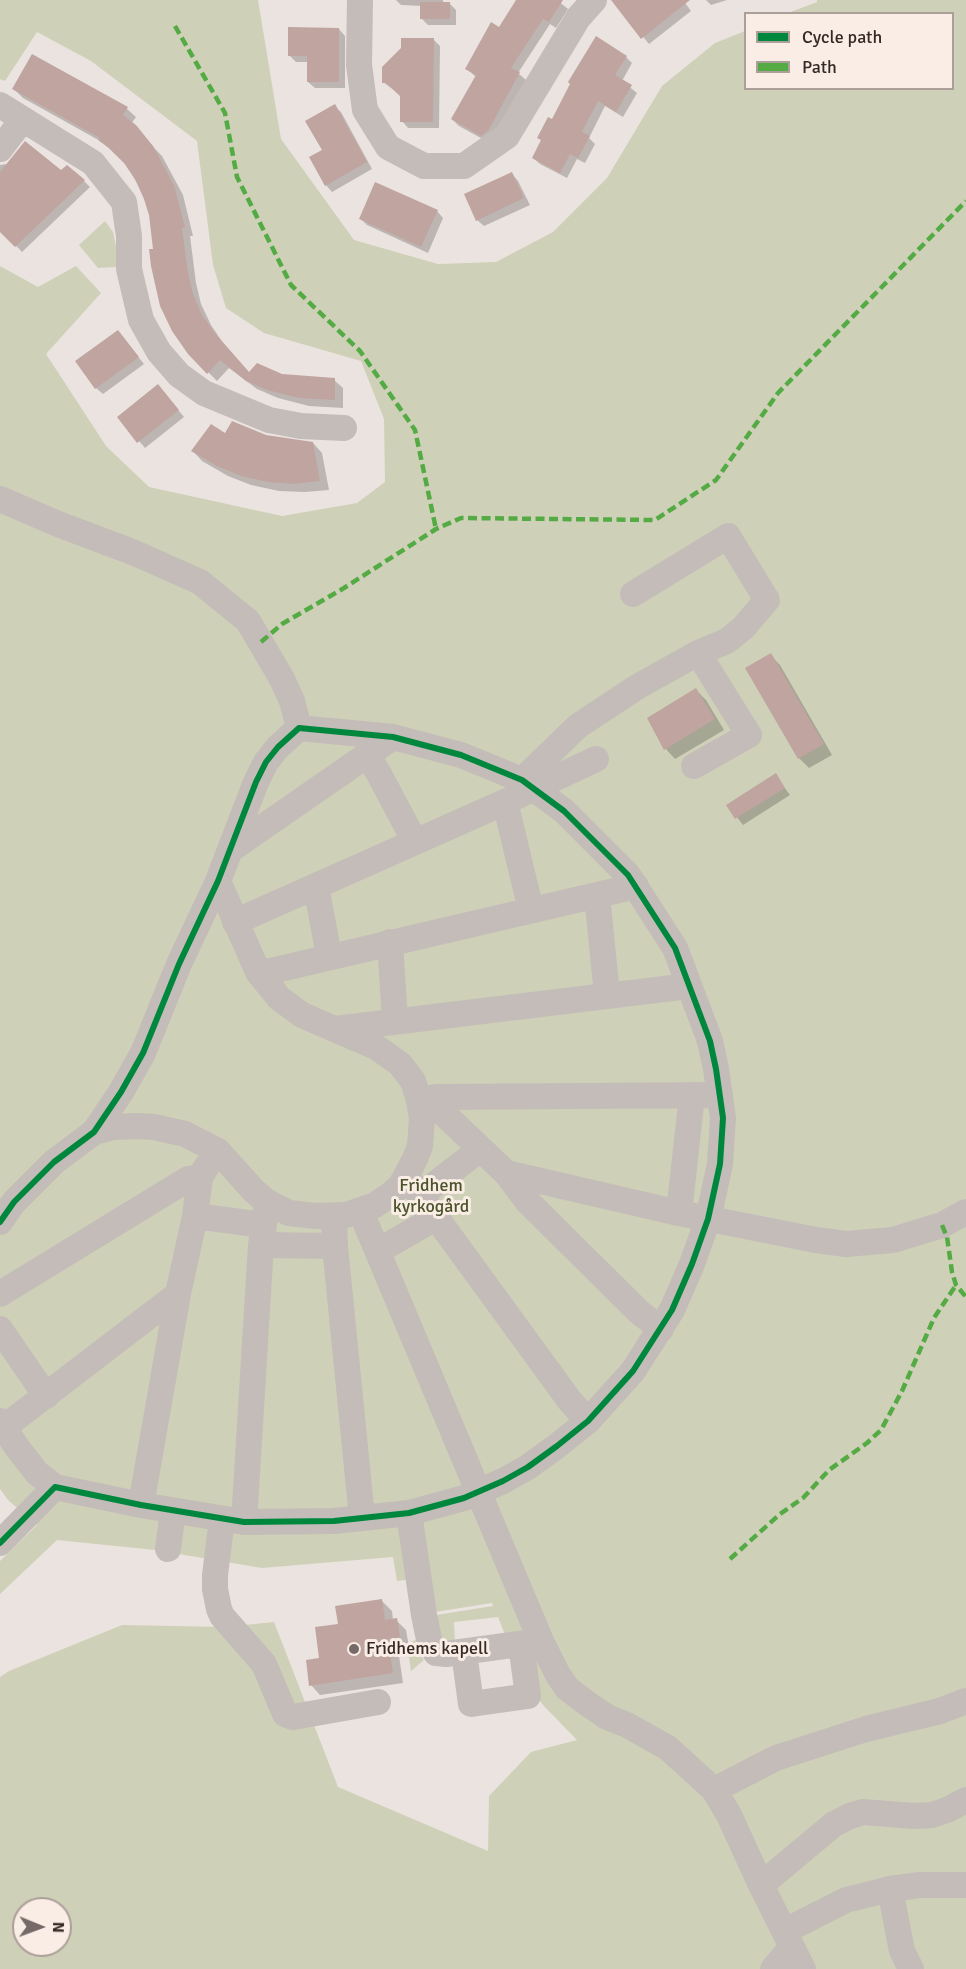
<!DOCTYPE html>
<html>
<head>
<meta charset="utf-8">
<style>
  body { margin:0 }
  #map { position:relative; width:966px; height:1969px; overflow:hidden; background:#ebe3df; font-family:Signika,sans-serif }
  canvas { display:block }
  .legend { position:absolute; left:744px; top:12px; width:210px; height:78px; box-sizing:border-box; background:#f9ede5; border:2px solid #ab9f99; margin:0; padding:8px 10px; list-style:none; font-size:18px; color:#352926 }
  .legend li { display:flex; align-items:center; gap:12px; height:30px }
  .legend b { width:30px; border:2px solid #ab9f99 }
  .north { position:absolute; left:12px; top:1897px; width:60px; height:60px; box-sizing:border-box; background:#f9ede5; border:2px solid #ab9f99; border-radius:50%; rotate:91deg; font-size:16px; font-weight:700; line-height:24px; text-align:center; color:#352926 }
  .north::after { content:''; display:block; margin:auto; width:21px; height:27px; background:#756a67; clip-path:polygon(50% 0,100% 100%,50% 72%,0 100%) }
</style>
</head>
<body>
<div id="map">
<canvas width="966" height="1969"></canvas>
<ul class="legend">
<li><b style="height:8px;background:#00873e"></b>Cycle path</li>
<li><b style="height:8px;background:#54ab44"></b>Path</li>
</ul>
<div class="north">N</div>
</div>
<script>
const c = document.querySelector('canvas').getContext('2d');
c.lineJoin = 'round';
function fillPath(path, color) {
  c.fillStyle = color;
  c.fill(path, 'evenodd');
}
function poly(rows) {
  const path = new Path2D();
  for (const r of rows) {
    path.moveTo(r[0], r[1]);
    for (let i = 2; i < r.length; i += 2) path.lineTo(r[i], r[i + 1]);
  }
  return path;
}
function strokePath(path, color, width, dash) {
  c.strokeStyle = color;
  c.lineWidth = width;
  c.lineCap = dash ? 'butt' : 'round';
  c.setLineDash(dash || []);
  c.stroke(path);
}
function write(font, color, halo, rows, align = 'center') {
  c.font = font + ' Signika,sans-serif';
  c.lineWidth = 6;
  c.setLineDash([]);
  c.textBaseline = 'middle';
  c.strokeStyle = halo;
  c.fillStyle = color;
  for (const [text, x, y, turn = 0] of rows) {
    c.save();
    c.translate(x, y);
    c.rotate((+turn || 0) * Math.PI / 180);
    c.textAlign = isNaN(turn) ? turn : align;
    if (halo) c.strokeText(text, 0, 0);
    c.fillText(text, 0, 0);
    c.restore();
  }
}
fillPath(poly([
  [0,0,258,0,281,139,354,240,438,264,496,262,553,232,607,178,662,86,715,43,745,31,746,88,952,88,952,14,788,13,817,2,817,0,966,0,966,1969,0,1969,0,1677,9,1671,122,1625,225,1627,274,1622,338,1787,488,1851,489,1796,531,1752,577,1740,542,1704,513,1655,498,1617,454,1622,455,1643,441,1641,436,1615,493,1606,492,1603,435,1612,413,1579,397,1581,393,1557,262,1568,155,1550,57,1540,0,1594,0,1561,37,1525,8,1500,0,1489,0,266,38,287,76,266,101,293,46,354,106,446,149,487,282,516,357,503,385,482,384,419,361,361,264,333,226,308,213,265,197,141,91,61,37,32,5,81,0,79],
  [24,1909,60,1909,60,1945,24,1945],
  [105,221,113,232,119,261,117,267,98,268,79,245],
  [416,1640,419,1653,424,1660,411,1671,407,1643]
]), '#cfd0b8');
fillPath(poly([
  [396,0,443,0,443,4,450,4,456,10,456,25,428,25,421,18,422,6,401,5],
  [518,0,557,0,568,9,556,28,550,24,518,73,526,80,494,137,488,142,459,126,452,119,476,77,467,69,499,29],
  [625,0,683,0,691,11,649,44,618,6],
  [706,0,727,0,711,5],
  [339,29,345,36,345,88,315,88,308,82,309,62,296,62,289,55],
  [433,39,440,46,439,128,408,128,402,121,402,96,383,82],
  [32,56,127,109,136,117,131,124,162,156,183,195,193,236,190,236,196,283,201,304,211,325,223,343,250,374,334,380,343,388,343,408,309,406,278,398,257,389,229,368,217,381,189,353,155,250,151,215,146,198,125,163,102,142,23,98,14,89],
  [626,57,632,63,622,81,637,93,623,117,605,106,589,138,595,144,585,163,577,159,567,178,540,164,533,158,542,141,539,138,553,121],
  [334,106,341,112,372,169,332,192,326,185],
  [7,164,61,172,84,181,90,187,22,252,0,229,0,165],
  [512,174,518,181,530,205,484,226,477,220],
  [437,211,443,218,428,253,367,225,361,219],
  [118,332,144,364,103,394,96,388],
  [158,386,184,417,145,448,119,417],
  [226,435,266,436,313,443,322,453,329,490,305,492,279,491,251,485,228,476,202,461,193,451],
  [770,655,780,665,832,755,809,768,799,758,747,668],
  [696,690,706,700,724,730,675,759,666,749],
  [775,775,790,795,743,825,728,805],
  [382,1601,392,1611,393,1620,396,1620,406,1630,409,1647,398,1649,403,1683,320,1695,311,1685,321,1659,339,1625]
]), '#0003');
fillPath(poly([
  [516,0,563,0,549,22,543,19,511,68,520,72,488,131,481,136,451,119,476,75,465,69,491,22,499,27],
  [611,0,690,0,641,39],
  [420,2,450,2,450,19,420,19],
  [288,27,339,28,339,82,307,82,307,56,288,56],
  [596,36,627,56,615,75,632,85,616,112,598,101,582,132,590,136,578,158,570,154,560,173,532,158,541,140,537,138,548,117,552,119,570,84,568,82],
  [401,38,434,38,433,122,400,122,400,96,386,83,382,83,382,67,401,48],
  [32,54,128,107,123,115,136,125,153,146,174,185,185,227,182,228,188,273,193,294,202,315,214,332,249,372,257,363,282,374,335,378,335,400,299,398,267,390,246,381,220,360,207,374,188,354,172,331,160,306,151,266,149,249,153,249,149,215,144,199,135,179,124,163,109,148,98,140,100,138,12,89],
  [335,104,367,162,325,186,309,157,322,150,305,121],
  [25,141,61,170,67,165,85,180,15,247,0,232,0,172],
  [512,172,524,198,476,221,464,194],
  [375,182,438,210,421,247,359,219],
  [118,330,139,357,95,389,75,361],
  [158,384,179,410,137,443,117,417],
  [232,421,266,435,313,442,320,481,294,484,268,482,241,476,217,466,191,451,211,424,225,433],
  [771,653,824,744,798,759,745,668],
  [696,688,715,719,664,750,647,718],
  [776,773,785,788,735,819,726,805],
  [382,1599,385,1620,397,1618,400,1637,388,1639,393,1673,309,1686,306,1660,319,1658,315,1627,338,1624,335,1606]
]), '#bfa4a0');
strokePath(poly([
  [360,0,359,65,365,110,388,147,424,166,464,166,507,136,578,18,594,0],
  [0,105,93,163,124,202,129,236,129,269,141,320,159,352,179,375,204,393,269,420,301,426,344,428],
  [0,149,23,119],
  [0,499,58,524,135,553,200,582,248,621,282,679,292,701,299,728],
  [368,756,379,774,415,842],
  [694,766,749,735,698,653],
  [522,780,578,726,637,687,698,653,727,641,743,628,767,600,728,536,633,594],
  [505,802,531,910],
  [230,850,393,737],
  [316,886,329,956],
  [597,895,607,995],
  [235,922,505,802,596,759],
  [390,942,395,1021],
  [258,972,271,971,636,886],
  [335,1029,689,986],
  [419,1100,432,1105,442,1112,506,1173,527,1201,639,1312,661,1329],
  [419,1100,436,1097,720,1095],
  [94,1132,114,1127,136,1126,154,1127,185,1134,218,1151,254,1191,267,1202,289,1213,315,1216,346,1215,375,1205,390,1195,401,1185,415,1159,420,1146,422,1119,419,1100,413,1081,400,1064,376,1047,302,1015,279,998,258,972,218,881],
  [506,1173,679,1213,816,1240,846,1244,893,1240,942,1225,966,1212],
  [406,1176,570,1401,588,1421],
  [421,1195,479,1150],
  [361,1212,541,1641,558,1675,567,1688,585,1702,607,1717,627,1725,668,1748,714,1790,729,1815,761,1885,803,1969],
  [679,1213,692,1095],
  [195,1216,263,1225],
  [334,1217,335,1246,362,1518],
  [0,1222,14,1202,54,1162,94,1132,121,1092,143,1053,179,964,218,881,256,782,266,762,278,747,299,728,393,737,461,755,522,780,564,811,628,875,675,948,710,1041,716,1069,723,1118,720,1164,708,1219,692,1264,672,1310,633,1371,588,1421,557,1446,528,1467,503,1481,464,1498,409,1513,334,1521,244,1522,141,1505,55,1487,0,1543],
  [261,1245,335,1246],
  [378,1251,437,1217],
  [0,1294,188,1179,200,1177,207,1166],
  [0,1329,46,1396],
  [0,1421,16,1446,37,1473,55,1487],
  [3,1428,178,1294],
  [141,1505,178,1294,195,1216,200,1177],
  [409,1513,424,1615,430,1644,436,1653,446,1654,541,1641],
  [222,1519,215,1575,215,1589,219,1609,222,1616,264,1664,285,1714,293,1717,378,1702],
  [244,1522,261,1245,267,1202],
  [168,1549,173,1511],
  [464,1652,471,1704,528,1696,521,1644],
  [714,1790,776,1758,866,1729,940,1711,966,1701],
  [761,1885,834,1824,850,1816,863,1812,913,1816,932,1815,947,1810,966,1800],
  [890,1889,920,1885,966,1885],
  [785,1931,846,1900,890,1889,902,1951,911,1969],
  [773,1969,792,1947]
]), '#c4bcb8', 26);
strokePath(poly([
  [175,26,225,113,237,177,291,285,360,351,415,430,436,529],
  [261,642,282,624,344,588,436,529,461,518,655,520,716,480,778,393,966,201],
  [942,1225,947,1237,952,1272,956,1285,966,1297],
  [730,1559,780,1514,803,1498,829,1470,867,1443,881,1430,902,1391,934,1318,956,1285]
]), '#54ab44', 4.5, [9, 4.5]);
strokePath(poly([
  [0,1222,14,1202,54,1162,94,1132,121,1092,143,1053,179,964,218,881,256,782,266,762,278,747,299,728,393,737,461,755,522,780,564,811,628,875,675,948,710,1041,716,1069,723,1118,720,1164,708,1219,692,1264,672,1310,633,1371,588,1421,557,1446,528,1467,503,1481,464,1498,409,1513,334,1521,244,1522,141,1505,55,1487,0,1543]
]), '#00873e', 6);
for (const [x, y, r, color] of [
  [354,1649,6,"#756a67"]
]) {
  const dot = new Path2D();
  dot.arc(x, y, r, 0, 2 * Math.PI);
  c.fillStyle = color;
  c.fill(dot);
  strokePath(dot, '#f9ede5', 2);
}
write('18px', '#4a532a', '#f9ede5', [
  ["Fridhem",431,1186],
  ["kyrkogård",431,1207]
]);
write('18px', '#352926', '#f9ede5', [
  ["Fridhems kapell",366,1649]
], 'left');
</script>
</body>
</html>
